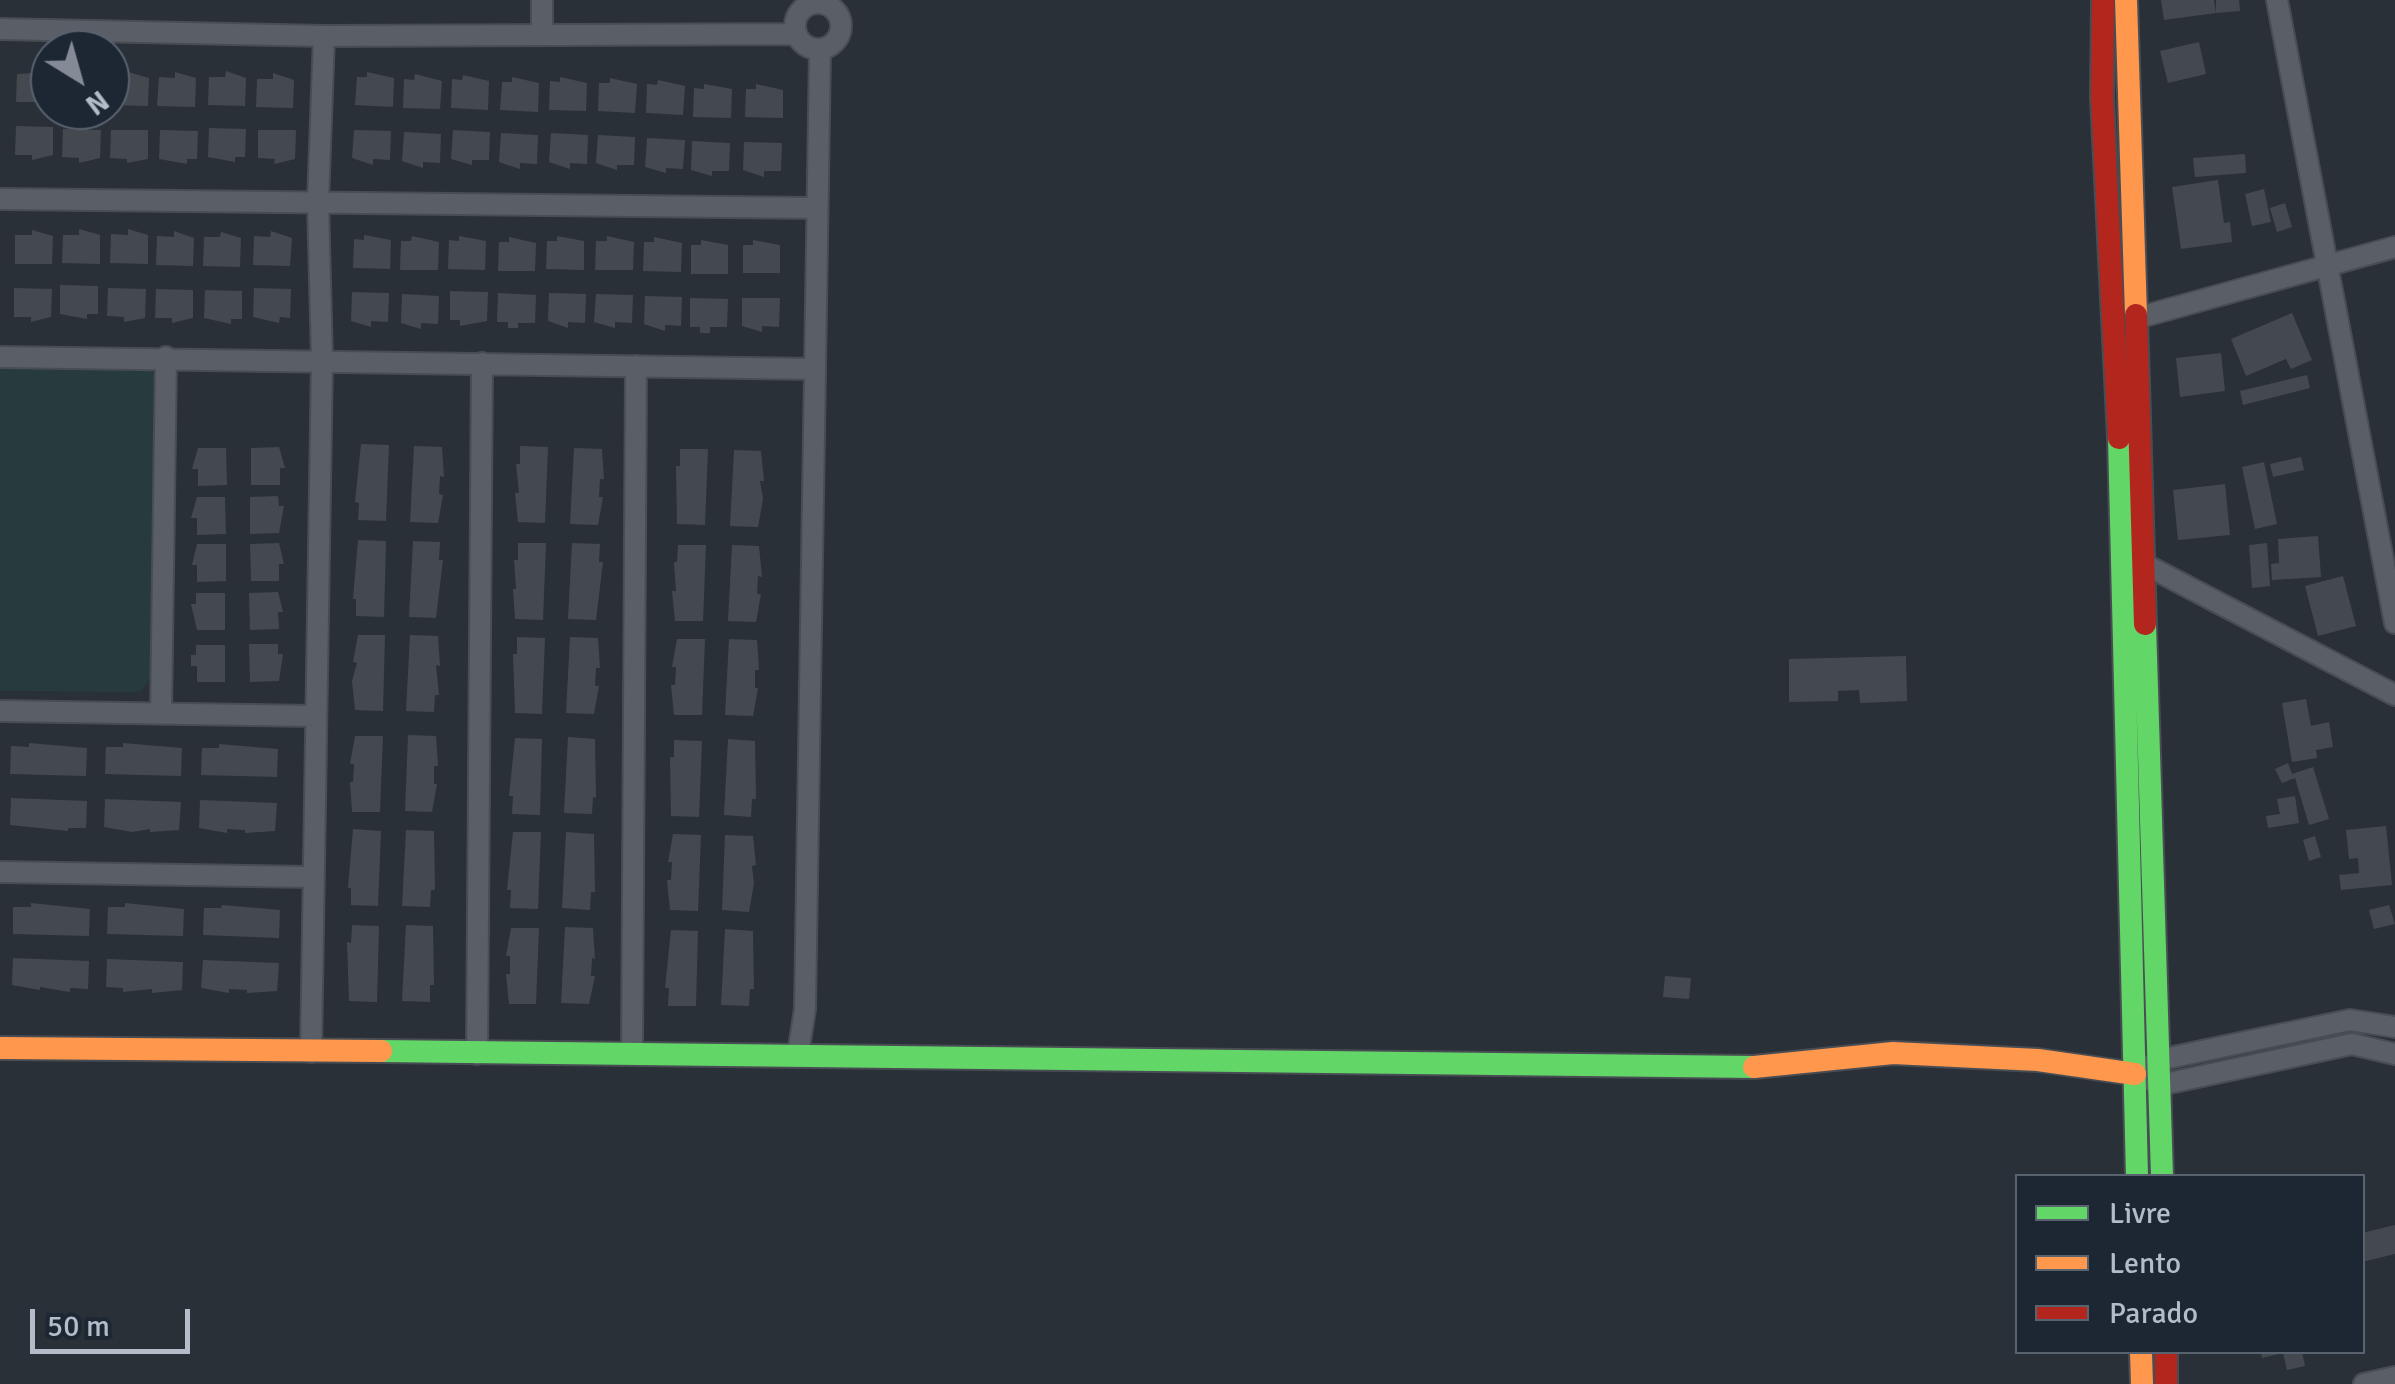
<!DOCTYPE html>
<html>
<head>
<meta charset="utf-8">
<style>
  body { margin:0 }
  #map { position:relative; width:2395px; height:1384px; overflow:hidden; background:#2a3038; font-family:Signika,sans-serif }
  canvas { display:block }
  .legend { position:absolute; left:2015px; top:1174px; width:350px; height:180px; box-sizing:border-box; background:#1d2633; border:2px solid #59626f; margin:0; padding:12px 18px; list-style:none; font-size:30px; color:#b4bcc9 }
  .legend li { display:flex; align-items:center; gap:20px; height:50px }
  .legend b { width:50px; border:2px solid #59626f }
  .north { position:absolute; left:30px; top:30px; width:100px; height:100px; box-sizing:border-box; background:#1d2633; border:2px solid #59626f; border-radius:50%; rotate:143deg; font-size:28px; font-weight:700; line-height:40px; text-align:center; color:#b4bcc9 }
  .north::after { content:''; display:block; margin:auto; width:35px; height:45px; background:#848b96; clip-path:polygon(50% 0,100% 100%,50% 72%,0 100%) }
  .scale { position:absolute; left:30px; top:1309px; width:160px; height:45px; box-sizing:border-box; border:5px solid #b4bcc9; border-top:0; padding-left:12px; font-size:30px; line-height:35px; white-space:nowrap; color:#b4bcc9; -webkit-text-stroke:8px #1d2633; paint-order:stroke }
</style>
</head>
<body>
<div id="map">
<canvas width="2395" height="1384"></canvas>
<ul class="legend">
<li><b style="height:12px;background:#63d668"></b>Livre</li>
<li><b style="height:12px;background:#ff974d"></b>Lento</li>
<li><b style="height:12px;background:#b3261e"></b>Parado</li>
</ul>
<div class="north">N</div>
<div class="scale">50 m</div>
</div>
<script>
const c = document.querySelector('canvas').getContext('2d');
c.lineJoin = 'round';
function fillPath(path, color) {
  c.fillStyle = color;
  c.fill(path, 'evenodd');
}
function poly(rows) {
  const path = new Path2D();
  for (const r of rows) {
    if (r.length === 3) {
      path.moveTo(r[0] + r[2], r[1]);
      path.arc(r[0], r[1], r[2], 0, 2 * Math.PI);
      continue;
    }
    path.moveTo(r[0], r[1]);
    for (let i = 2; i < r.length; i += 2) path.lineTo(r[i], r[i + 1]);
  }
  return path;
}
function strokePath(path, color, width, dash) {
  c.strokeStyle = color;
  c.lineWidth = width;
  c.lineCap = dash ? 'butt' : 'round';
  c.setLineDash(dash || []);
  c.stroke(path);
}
fillPath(poly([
  [0,365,151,369,156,379,151,669,148,683,139,692,0,691]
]), '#273a3e');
fillPath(poly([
  [2161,0,2214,0,2216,13,2164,20],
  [2216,0,2239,0,2240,11,2216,13],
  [2199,42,2206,74,2168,83,2160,51],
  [33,68,50,74,50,102,16,102,17,74,33,73],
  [226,71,246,78,245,106,208,105,209,77,225,77],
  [128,72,149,78,148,106,111,105,111,77,128,77],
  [175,72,196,78,195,107,157,106,159,77,175,78],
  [367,72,394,78,393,107,355,105,357,77,367,77],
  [273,73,294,80,293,108,256,107,257,79,273,79],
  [415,74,442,81,440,109,403,108,404,79,414,80],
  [463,75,489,81,488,110,451,108,452,79,462,80],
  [512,77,539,83,538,112,500,110,502,82,512,82],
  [560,77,587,83,586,111,549,110,550,81,560,82],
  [610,78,637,84,635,113,598,111,599,83,610,83],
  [658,80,685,86,683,115,646,113,647,84,657,85],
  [704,84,732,89,731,118,693,117,694,88,704,89],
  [756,84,783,90,783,118,745,117,746,89,756,89],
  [16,126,53,127,53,155,32,160,32,155,15,155],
  [209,128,246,129,245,157,235,157,235,162,208,157],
  [63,129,101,130,100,158,79,163,79,158,62,157],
  [111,130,148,130,148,159,127,163,127,159,110,158],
  [160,130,198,131,197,159,187,159,187,164,159,159],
  [258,130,296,130,295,159,274,164,275,159,258,158],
  [354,130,391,131,390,160,373,159,373,165,352,158],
  [453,130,490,132,489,160,472,160,472,165,451,159],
  [404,132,441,134,440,163,423,162,423,168,402,161],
  [501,133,538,135,537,164,520,163,520,169,499,162],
  [551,133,588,135,587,164,570,163,570,169,549,162],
  [598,135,635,137,634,165,617,165,617,170,596,163],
  [647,138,685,140,683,169,666,168,666,173,645,167],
  [692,141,730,143,729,171,712,171,712,176,691,170],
  [744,142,782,143,781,171,764,171,764,177,743,170],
  [2245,154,2246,173,2195,177,2193,158],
  [2218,180,2224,223,2230,222,2232,242,2181,249,2172,187],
  [2264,189,2271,222,2252,226,2245,194],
  [2285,203,2292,227,2277,232,2270,208],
  [79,229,100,235,100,264,62,263,63,235,79,235],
  [128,229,148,235,148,264,110,263,111,234,128,235],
  [32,230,53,236,52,264,15,264,15,235,32,235],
  [174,231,194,238,193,266,156,265,157,236,174,237],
  [271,231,292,238,290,266,253,265,254,236,270,237],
  [221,232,241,238,240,267,203,266,204,237,220,237],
  [364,235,391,240,390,269,353,268,354,239,364,240],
  [412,236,439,242,438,270,400,270,401,241,411,241],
  [459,236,486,241,485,270,448,269,449,240,459,241],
  [557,236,584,241,584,270,546,269,547,241,557,241],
  [607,236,634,242,633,270,595,270,596,241,607,241],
  [509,237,536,243,535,271,498,271,499,242,509,242],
  [654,237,682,243,681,272,643,271,644,242,654,242],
  [701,240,728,245,728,274,691,274,691,245,701,245],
  [753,240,780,245,780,273,743,273,743,245,753,245],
  [60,285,98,286,98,314,87,314,87,319,60,314],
  [14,288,52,289,51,317,31,322,31,317,14,317],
  [108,288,146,289,145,318,124,322,124,317,107,316],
  [254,288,291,289,290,318,280,317,279,323,253,317],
  [156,289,193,290,193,318,172,323,172,318,155,318],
  [205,290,242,291,242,319,231,319,231,324,204,318],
  [450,291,488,292,487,321,460,326,460,320,450,320],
  [352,292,389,293,388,322,371,321,371,327,351,321],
  [498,293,536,295,535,323,518,323,518,328,508,328,508,322,497,322],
  [549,293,586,294,585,323,568,322,568,328,548,321],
  [402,294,439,296,438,324,421,323,421,329,401,323],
  [596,294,633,295,632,323,615,322,615,328,594,322],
  [645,296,682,297,681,326,665,325,665,331,644,324],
  [690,298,728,299,727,327,710,327,710,333,700,333,700,327,690,327],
  [742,298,780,298,779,327,762,326,762,332,742,326],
  [2292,313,2312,360,2291,369,2286,359,2246,376,2231,339],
  [2221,353,2225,391,2180,397,2176,358],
  [2307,375,2310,388,2243,405,2240,391],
  [361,444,389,445,386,521,358,520,359,503,355,502],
  [414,446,442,447,444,477,440,476,439,494,443,495,438,523,410,522],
  [520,446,548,447,545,523,518,522,515,493,519,493,516,464,520,464],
  [279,447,285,468,280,468,280,485,251,485,251,448],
  [198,448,226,448,227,485,198,486,198,469,192,469],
  [574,448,602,449,604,479,600,479,599,497,603,497,598,525,570,524],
  [680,449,708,449,705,525,677,524,676,466,680,466],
  [734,450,761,451,764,481,760,481,763,499,758,527,730,526],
  [2301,457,2304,470,2273,477,2270,464],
  [2264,462,2277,524,2255,529,2242,467],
  [2225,484,2230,535,2178,540,2173,490],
  [278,496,279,506,284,506,279,533,250,534,250,497],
  [197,497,225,497,226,534,197,535,197,518,191,518],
  [2318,536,2321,577,2272,580,2271,564,2279,563,2278,539],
  [358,540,386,541,384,617,356,616,356,599,353,599],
  [413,541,440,542,439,560,443,560,436,618,409,617],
  [279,543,284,564,279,564,279,581,251,581,250,544],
  [518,543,546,543,543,620,515,619,513,589,516,589,514,560,518,560],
  [572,543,600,544,599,562,603,562,596,620,568,619],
  [2267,543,2270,586,2252,588,2249,545],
  [197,544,226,544,226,581,197,582,197,565,192,565],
  [678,545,706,545,703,621,675,621,672,591,676,591,674,562,677,562],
  [732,545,759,546,762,577,758,576,757,594,761,594,756,622,728,621],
  [2343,576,2356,626,2318,636,2305,586],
  [278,592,283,612,278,612,279,629,250,630,249,593],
  [196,593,225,593,225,630,197,630,191,604,196,604],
  [358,635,385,635,383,711,355,710,352,681,357,663,353,662],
  [410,635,438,636,440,666,436,665,439,695,435,695,434,712,406,711],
  [517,637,545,638,542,714,515,713,513,654,517,654],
  [570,637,598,638,600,668,596,668,595,686,599,686,594,714,566,713],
  [677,639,705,639,702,715,674,715,671,685,675,685,676,667,672,667],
  [729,639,757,640,759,670,755,670,755,688,758,688,753,716,725,715],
  [249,644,278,644,278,654,283,654,279,681,250,682],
  [196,645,225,645,225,682,197,682,197,666,191,666,191,655,196,655],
  [1906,656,1907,701,1860,703,1859,690,1838,691,1838,701,1789,702,1789,659],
  [2306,699,2311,726,2329,722,2333,747,2316,750,2317,758,2292,762,2282,703],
  [408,735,436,736,438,766,434,766,434,784,437,784,432,812,405,811],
  [355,736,383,736,380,812,352,812,350,782,353,782,354,764,350,764],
  [568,737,595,739,596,798,593,797,592,814,564,813],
  [515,738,542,739,540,815,512,814,513,796,509,796],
  [728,739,755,741,756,799,752,799,751,817,724,815],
  [674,740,702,741,699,817,671,816,670,757,674,757],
  [29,743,87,748,86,776,10,774,11,746,29,747],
  [123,743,182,748,181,776,105,774,106,747,123,747],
  [219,744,278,749,277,777,201,775,202,748,219,748],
  [2288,763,2292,774,2313,767,2329,819,2309,825,2295,778,2282,783,2275,769],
  [2295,796,2299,823,2268,828,2266,816,2280,814,2277,799],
  [11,798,87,801,86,828,68,828,68,831,10,825],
  [105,799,181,802,179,830,150,832,150,829,132,832,104,827],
  [200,800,277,803,275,831,245,833,245,830,227,829,227,833,199,828],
  [2386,826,2392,885,2341,890,2339,875,2359,873,2358,858,2349,859,2346,830],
  [353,829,381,831,378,906,351,905,351,888,348,888],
  [406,830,434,831,435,890,431,890,430,907,402,906],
  [513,832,541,832,538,909,510,908,511,890,507,890],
  [566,832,594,834,595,892,591,892,590,910,562,908],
  [673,834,701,835,698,911,670,910,667,880,671,880,672,862,668,862],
  [725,835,753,836,756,865,752,866,754,883,749,912,722,910],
  [2315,836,2321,857,2309,861,2303,840],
  [31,903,90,909,89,936,13,934,13,907,31,907],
  [125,903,184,909,183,936,107,934,108,907,125,907],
  [222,905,280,910,279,938,203,935,204,908,221,908],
  [2389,905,2395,924,2374,929,2369,910],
  [352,925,379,926,377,1002,349,1001,347,942,351,943],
  [406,925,433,926,434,985,430,985,430,1002,402,1001],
  [565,927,593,928,595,959,592,958,591,976,595,976,589,1004,561,1003],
  [511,928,539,928,536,1004,509,1004,506,974,510,974,510,956,506,956],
  [725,929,753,931,754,989,750,989,749,1006,721,1005],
  [671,930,698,931,696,1006,668,1006,669,988,665,988],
  [13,958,89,961,88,989,70,988,70,992,40,987,40,990,12,985],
  [107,959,183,962,182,990,152,993,152,989,123,992,123,988,106,987],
  [203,960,279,963,277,991,247,993,247,990,229,989,229,993,201,988],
  [1665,976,1691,978,1689,999,1663,997],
  [2395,1225,2395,1254,2362,1262,2362,1233],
  [2261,1352,2302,1352,2305,1366,2287,1370,2283,1353,2262,1358]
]), '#444950');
const street = poly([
  [2277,0,2395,623],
  [818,26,23],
  [0,29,324,36,795,34],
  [542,35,542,0],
  [0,199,815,208],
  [2137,318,2395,247],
  [0,357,814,369],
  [2144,564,2395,695],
  [0,711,314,716],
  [161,714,166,357],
  [0,872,312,877],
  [311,1052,322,360,318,202,324,36],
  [477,1054,482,363],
  [632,1054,636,366],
  [798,1054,805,1009,820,50],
  [2147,1067,2159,1060,2350,1020,2395,1027],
  [2149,1080,2160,1085,2352,1044,2395,1054],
  [2364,1384,2395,1377]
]);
const fast = poly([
  [2119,438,2137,1176],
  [2145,624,2162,1176],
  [381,1051,1754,1067]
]);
const slow = poly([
  [2126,0,2136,315],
  [0,1048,381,1051],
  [1754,1067,1893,1053,2038,1060,2135,1074],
  [2141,1352,2142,1384]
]);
const jam = poly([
  [2103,0,2102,98,2119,438],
  [2136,315,2145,624],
  [2166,1352,2166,1384]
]);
strokePath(street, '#484c53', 24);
strokePath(fast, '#484c53', 26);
strokePath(slow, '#484c53', 26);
strokePath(jam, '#484c53', 26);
strokePath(street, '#5a5e66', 20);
strokePath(fast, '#63d668', 22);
strokePath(slow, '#ff974d', 22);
strokePath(jam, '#b3261e', 22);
</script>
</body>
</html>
